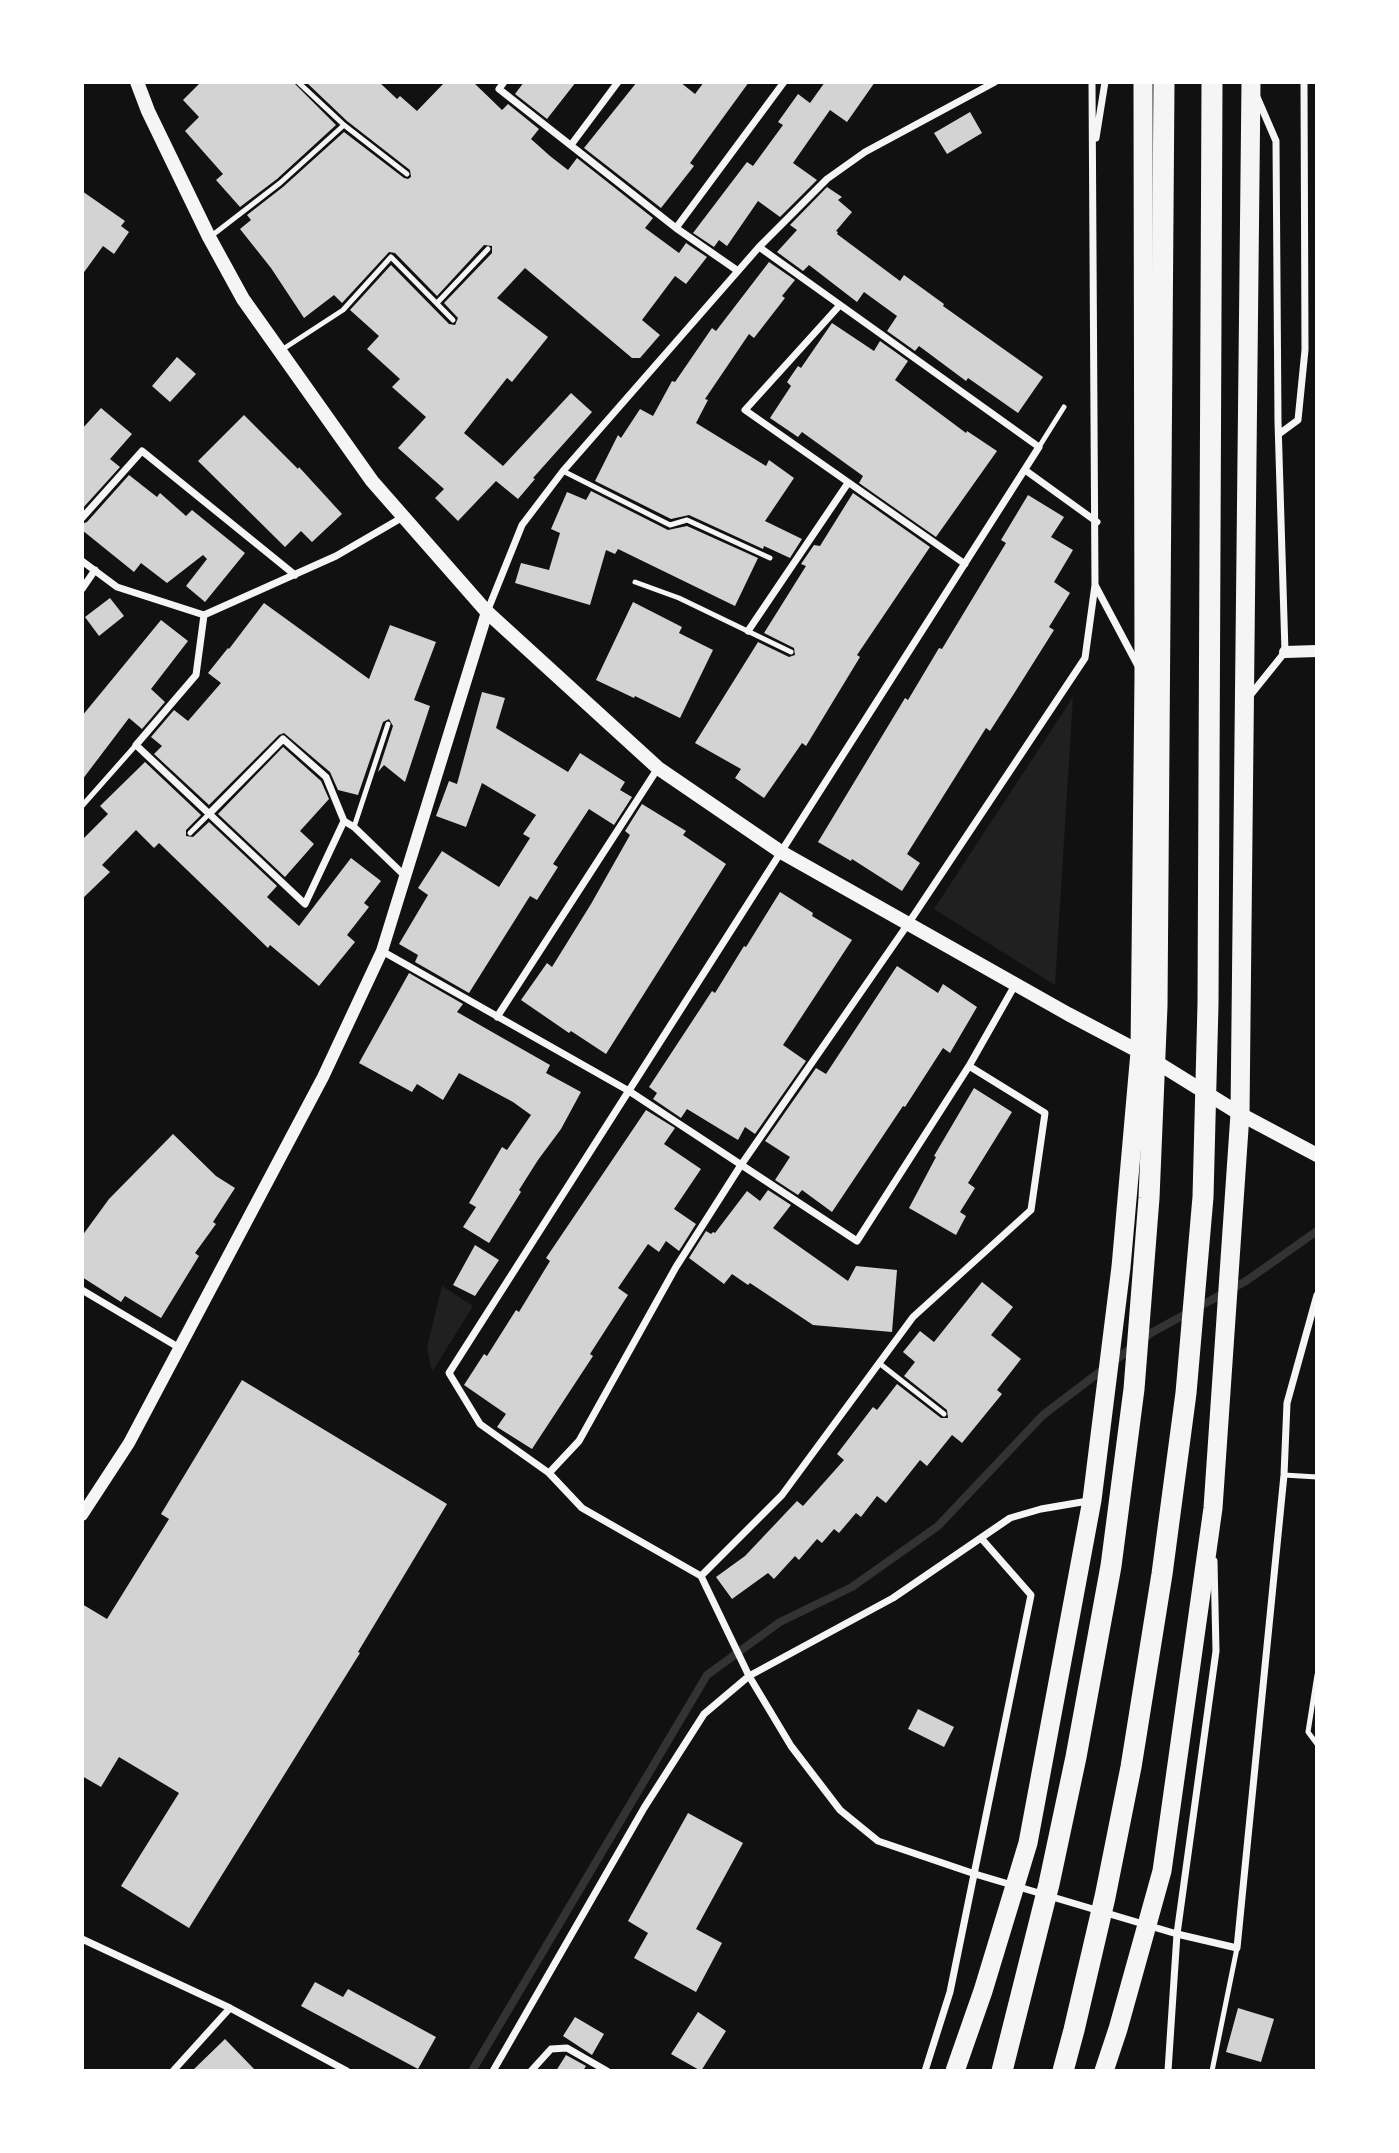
<!DOCTYPE html>
<html>
<head>
<meta charset="utf-8">
<style>
  body { margin:0 }
  #map { position:relative; width:1399px; height:2153px; overflow:hidden; background:#111; font-family:Karla,sans-serif }
  canvas { display:block }
  .frame { position:absolute; inset:0; border:84px solid #fff; pointer-events:none }
</style>
</head>
<body>
<div id="map">
<canvas width="1399" height="2153"></canvas>
<div class="frame"></div>
</div>
<script>
const c = document.querySelector('canvas').getContext('2d');
c.lineJoin = 'round';
function fillPath(path, color) {
  c.fillStyle = color;
  c.fill(path, 'evenodd');
}
function poly(rows) {
  const path = new Path2D();
  for (const r of rows) {
    path.moveTo(r[0], r[1]);
    for (let i = 2; i < r.length; i += 2) path.lineTo(r[i], r[i + 1]);
  }
  return path;
}
function strokePath(path, color, width, dash) {
  c.strokeStyle = color;
  c.lineWidth = width;
  c.lineCap = dash ? 'butt' : 'round';
  c.setLineDash(dash || []);
  c.stroke(path);
}
fillPath(poly([
  [1073,697,1055,985,934,909],
  [442,1286,473,1306,432,1372,427,1347]
]), '#202020');
strokePath(poly([
  [472,2071,707,1675,780,1622,852,1587,938,1526,1043,1415,1151,1333,1246,1281,1317,1231]
]), '#333', 8);
fillPath(poly([
  [201,82,293,82,336,125,277,179,240,207,216,180,223,174,185,131,199,117,183,100],
  [306,82,379,82,397,99,400,96,417,111,445,82,473,82,502,110,508,104,539,129,531,139,550,156,568,170,577,158,653,218,645,228,679,253,686,243,707,257,686,284,675,276,642,320,660,335,640,358,632,358,525,268,497,298,548,337,512,382,507,378,464,433,503,466,571,393,592,412,533,478,535,479,518,499,496,481,458,521,435,498,444,489,398,448,426,417,392,387,400,379,367,349,379,336,350,310,391,265,449,324,455,325,458,318,444,303,492,253,492,246,484,245,437,296,395,253,389,252,342,303,334,295,304,318,271,268,240,229,251,220,247,215,283,187,344,132,404,178,408,179,411,177,410,170,347,121],
  [524,82,576,82,547,119,515,94],
  [637,82,680,82,695,94,704,82,749,82,690,163,694,166,661,208,584,148],
  [825,82,875,82,847,122,830,110,793,163,817,180,780,217,758,201,727,246,719,240,714,247,693,233,747,162,753,166,783,125,778,122,798,94,810,103],
  [970,112,982,133,947,154,934,133],
  [827,187,842,197,838,200,852,212,836,231,838,232,837,234,900,281,904,275,944,304,943,306,1043,377,1018,413,968,378,966,381,919,346,915,351,887,331,897,316,864,292,857,302,809,265,803,271,777,252,797,230,790,225],
  [82,191,125,221,121,226,129,232,114,254,103,246,82,275],
  [769,262,795,280,782,296,785,298,754,338,749,334,705,399,708,400,696,423,766,466,769,460,794,478,765,521,802,539,790,558,764,546,763,549,689,515,671,519,595,481,618,435,621,438,640,409,653,416,672,381,675,382,712,328,716,331],
  [832,323,874,351,880,341,908,361,895,380,966,433,967,431,997,451,936,537,859,483,863,476,802,432,798,437,770,418,791,386,787,382,798,366,801,368],
  [177,357,196,374,170,402,152,386],
  [101,408,132,434,110,459,120,467,82,509,82,429],
  [244,415,298,469,299,467,342,514,312,542,301,531,285,547,198,461],
  [129,475,157,497,160,493,186,516,192,510,245,553,205,602,186,586,207,559,203,555,167,583,141,563,134,572,82,530,82,524,87,522],
  [591,491,668,530,687,526,758,558,735,606,618,549,615,554,606,550,590,605,515,583,521,563,549,570,560,533,551,529,567,492,586,500],
  [853,493,930,547,857,655,860,657,806,746,802,743,764,798,735,778,741,769,695,743,758,642,789,657,795,655,794,648,764,633,806,566,801,564,814,545,820,546],
  [1028,495,1064,517,1051,537,1073,550,1054,582,1070,593,1049,627,1054,630,1015,692,990,731,986,728,907,854,920,863,902,891,852,859,851,861,818,842,905,698,908,700,939,648,942,649,1006,543,1001,540],
  [110,598,124,616,99,636,85,617],
  [633,602,682,627,679,633,713,650,680,718,635,696,634,698,596,680],
  [264,603,369,679,390,625,436,642,414,700,430,706,405,782,384,765,378,772,393,726,389,719,383,722,358,795,338,790,330,772,284,733,279,735,209,805,154,754,162,746,151,737,174,710,188,721,221,683,208,673,228,648,229,649],
  [161,620,188,641,151,689,165,702,142,729,129,718,82,780,82,716],
  [482,692,505,698,496,728,568,772,580,753,625,782,620,790,632,797,614,825,589,809,553,864,558,867,537,900,530,896,469,993,415,962,418,955,399,944,428,895,418,888,442,851,499,887,530,838,523,834,536,815,482,783,466,827,436,816,449,781,457,784],
  [283,747,321,781,329,799,300,831,314,844,285,877,218,814],
  [145,762,201,815,186,830,186,836,193,837,209,822,277,886,267,897,299,926,351,858,381,881,364,903,369,907,347,935,355,942,319,986,270,945,268,948,159,843,154,848,136,830,102,865,110,872,82,899,82,840,108,814,100,806],
  [642,804,686,831,683,835,726,864,606,1054,571,1031,569,1033,521,1000,547,963,552,967,591,904,630,835,625,831],
  [780,892,813,913,812,916,852,940,783,1045,806,1061,755,1134,745,1127,738,1140,687,1109,681,1118,653,1099,657,1093,649,1087,712,991,715,993,744,946,746,947],
  [897,966,938,993,943,984,977,1007,950,1053,943,1048,905,1107,903,1106,832,1212,802,1190,798,1195,775,1180,790,1157,765,1141,816,1068,826,1074],
  [409,973,463,1004,457,1012,550,1065,546,1073,581,1092,561,1129,538,1160,519,1190,521,1192,489,1243,463,1227,476,1207,469,1203,502,1147,507,1150,531,1115,513,1102,459,1073,443,1100,417,1084,412,1092,359,1063],
  [974,1088,1012,1112,968,1183,975,1188,960,1212,966,1216,956,1235,909,1208,936,1157,934,1156],
  [646,1110,675,1128,664,1144,701,1169,674,1209,696,1224,679,1251,666,1241,659,1252,648,1244,618,1288,628,1295,590,1354,593,1356,532,1449,497,1427,506,1414,464,1385,484,1354,487,1356,516,1310,519,1312,550,1261,546,1258],
  [173,1134,216,1176,235,1188,213,1222,216,1224,195,1253,199,1256,161,1318,125,1296,121,1302,82,1277,82,1236,109,1199],
  [768,1190,791,1205,773,1228,848,1281,856,1266,897,1270,892,1332,813,1325,750,1283,748,1285,732,1274,724,1284,689,1258,706,1231,711,1234,713,1232,715,1233,747,1191,760,1201],
  [475,1245,499,1260,475,1296,453,1285],
  [982,1282,1013,1307,991,1335,1021,1359,997,1390,1002,1394,962,1443,952,1435,927,1466,920,1460,886,1503,877,1496,861,1517,856,1513,839,1533,834,1529,822,1543,817,1539,799,1560,795,1556,774,1579,768,1573,732,1599,716,1577,745,1556,797,1501,803,1506,844,1460,837,1454,873,1407,877,1410,897,1384,941,1418,948,1418,947,1410,904,1376,915,1362,903,1352,920,1331,934,1342],
  [242,1380,447,1504,358,1652,360,1653,189,1928,121,1886,179,1793,119,1757,101,1787,82,1776,82,1604,107,1619,169,1519,161,1514],
  [918,1709,954,1727,944,1747,908,1729],
  [688,1813,743,1843,696,1929,722,1943,696,1992,634,1958,648,1933,628,1921],
  [315,1982,343,1997,348,1989,436,2037,418,2069,301,2006],
  [1238,2008,1274,2019,1261,2062,1226,2052],
  [698,2012,726,2031,701,2071,671,2054],
  [575,2017,604,2034,592,2055,563,2036],
  [225,2039,256,2071,192,2071],
  [566,2055,586,2066,583,2071,556,2071]
]), '#d3d3d3');
strokePath(poly([
  [298,82,344,125,407,174],
  [210,237,280,183,344,125],
  [437,303,488,249],
  [280,351,343,310,391,257,453,320],
  [1039,447,1064,407],
  [563,471,670,525,687,520,770,558],
  [635,582,679,598,791,652],
  [82,806,136,745],
  [354,827,388,724],
  [190,833,209,814],
  [879,1363,944,1414],
  [1284,1475,1317,1477],
  [1317,1675,1308,1732,1317,1744],
  [1212,2071,1237,1948]
]), '#f5f5f5', 5);
strokePath(poly([
  [504,82,499,89,676,228,738,271],
  [1092,82,1095,585,1137,664],
  [1096,138,1105,82],
  [571,145,618,82],
  [676,228,784,82],
  [759,247,1039,447,449,1373,480,1424,549,1473,582,1508,701,1576,749,1676,893,1598,1010,1518,1041,1509,1088,1501],
  [840,305,745,410,965,564],
  [1279,434,1298,420,1305,350,1304,82],
  [1025,470,1097,522],
  [82,518,142,451,295,575],
  [82,561,117,587,204,615,336,556,403,517],
  [82,589,95,570],
  [487,612,522,525,563,471,759,247,827,179,865,152,995,82],
  [204,615,196,675,136,745,305,904,344,821],
  [748,631,848,483],
  [1248,698,1285,652,1278,422,1276,141,1257,97],
  [209,814,283,739,326,777,344,821,354,827,405,876],
  [382,951,629,1091,857,1241,969,1066,1045,1113,1031,1210,913,1317,782,1495,701,1576],
  [497,1017,658,768],
  [969,1066,1015,985],
  [82,1290,178,1347],
  [549,1473,579,1441,676,1267,741,1165,908,924,1085,658,1095,585],
  [82,1939,230,2008,347,2071],
  [173,2071,230,2008],
  [493,2071,644,1808,704,1714,749,1676,791,1746,840,1810,878,1841,975,1874,1177,1934,1237,1948,1284,1475,1287,1403,1317,1295],
  [531,2071,551,2049,567,2048,607,2071],
  [925,2071,950,1992,1031,1595,981,1538],
  [1168,2071,1177,1934,1216,1651,1214,1561]
]), '#f5f5f5', 7);
strokePath(poly([
  [1285,652,1317,651],
  [82,1515,129,1443,323,1077,382,951,487,612]
]), '#f5f5f5', 12);
strokePath(poly([
  [137,82,148,111,209,237,243,299,372,481,487,612,658,768,781,852,1068,1014,1140,1052,1240,1114,1317,1155]
]), '#f5f5f5', 14);
strokePath(poly([
  [955,2071,983,1991,1028,1843,1092,1500,1121,1267,1140,1052,1144,677,1143,82],
  [1104,2071,1118,2029,1162,1871,1213,1508,1240,1114,1251,82]
]), '#f5f5f5', 19);
strokePath(poly([
  [1002,2071,1049,1884,1076,1757,1111,1566,1134,1389,1149,1198,1157,1006,1164,82],
  [1063,2071,1074,2030,1105,1897,1131,1767,1162,1574,1186,1393,1203,1197,1208,1004,1212,82]
]), '#f5f5f5', 21);
</script>
</body>
</html>
